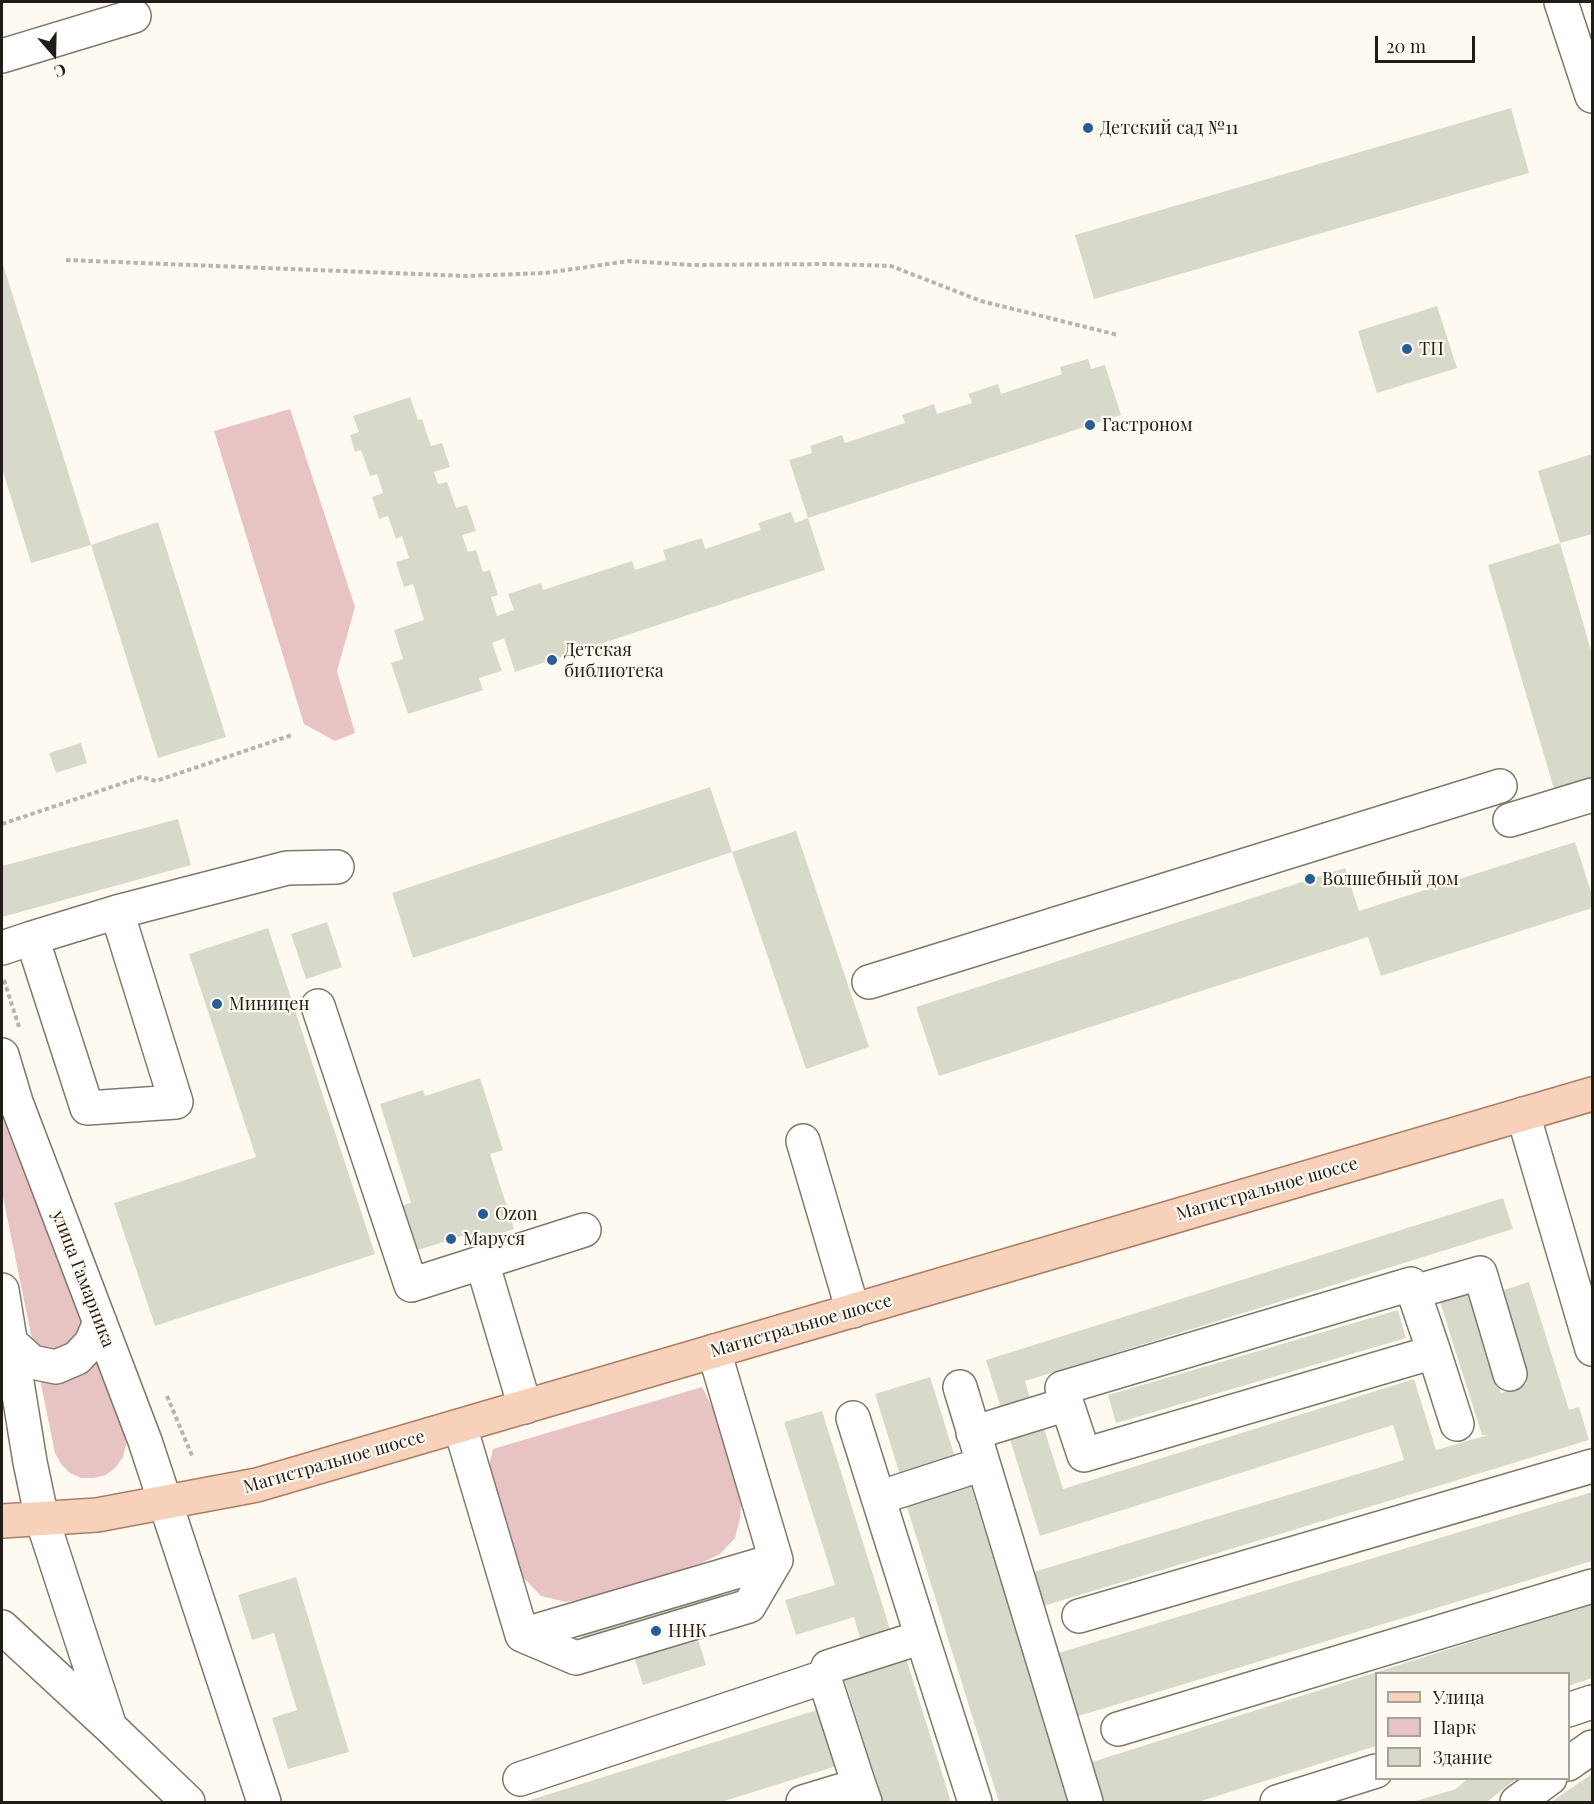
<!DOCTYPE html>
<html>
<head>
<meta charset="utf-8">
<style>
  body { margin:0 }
  #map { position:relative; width:1594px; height:1804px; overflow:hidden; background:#fffaf1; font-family:"Playfair Display",serif }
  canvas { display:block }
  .frame { position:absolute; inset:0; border:3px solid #201d18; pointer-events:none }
  .legend { position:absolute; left:1375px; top:1672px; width:195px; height:108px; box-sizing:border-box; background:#fffaf1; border:2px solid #a6a29a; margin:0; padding:8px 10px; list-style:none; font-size:18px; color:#201d18 }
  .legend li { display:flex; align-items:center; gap:12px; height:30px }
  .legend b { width:30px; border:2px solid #a6a29a }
  .north { position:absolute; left:24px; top:24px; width:60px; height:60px; -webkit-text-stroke:4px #fffaf1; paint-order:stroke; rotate:160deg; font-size:16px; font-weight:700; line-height:24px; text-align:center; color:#201d18 }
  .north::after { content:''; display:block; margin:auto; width:21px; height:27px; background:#201d18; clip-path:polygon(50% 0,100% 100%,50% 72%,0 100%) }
  .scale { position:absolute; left:1375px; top:36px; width:100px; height:27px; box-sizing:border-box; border:3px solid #201d18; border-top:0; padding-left:8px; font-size:18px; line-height:21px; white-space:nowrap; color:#201d18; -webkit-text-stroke:4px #fffaf1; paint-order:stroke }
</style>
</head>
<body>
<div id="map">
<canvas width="1594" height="1804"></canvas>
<div class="frame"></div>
<ul class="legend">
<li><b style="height:8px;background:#f8d1bb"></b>Улица</li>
<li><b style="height:16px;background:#e8c3c3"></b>Парк</li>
<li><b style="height:16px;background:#d7daca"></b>Здание</li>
</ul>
<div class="north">С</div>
<div class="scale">20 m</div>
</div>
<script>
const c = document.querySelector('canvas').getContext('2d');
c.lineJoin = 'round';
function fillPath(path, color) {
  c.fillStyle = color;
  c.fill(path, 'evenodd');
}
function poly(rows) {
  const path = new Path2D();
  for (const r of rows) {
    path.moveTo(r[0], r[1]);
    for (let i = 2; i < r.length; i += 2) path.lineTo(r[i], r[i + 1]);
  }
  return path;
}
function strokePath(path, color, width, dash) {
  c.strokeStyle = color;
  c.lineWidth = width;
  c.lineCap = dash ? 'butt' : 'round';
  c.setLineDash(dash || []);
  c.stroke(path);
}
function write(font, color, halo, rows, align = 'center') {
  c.font = font + ' "Playfair Display",serif';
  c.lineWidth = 4.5;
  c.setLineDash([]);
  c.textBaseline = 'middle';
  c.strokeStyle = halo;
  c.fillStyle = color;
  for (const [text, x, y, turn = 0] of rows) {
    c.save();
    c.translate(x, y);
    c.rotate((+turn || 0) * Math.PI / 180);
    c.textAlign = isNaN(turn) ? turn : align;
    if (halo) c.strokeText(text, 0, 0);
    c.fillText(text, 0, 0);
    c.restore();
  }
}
fillPath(poly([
  [290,409,355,607,337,671,355,733,335,741,304,724,214,431],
  [2,1099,124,1433,126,1445,123,1457,116,1467,106,1475,94,1478,81,1478,70,1473,61,1464,55,1453,2,1192],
  [702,1387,730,1441,742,1492,740,1518,735,1538,720,1554,701,1563,653,1580,602,1595,566,1602,541,1596,521,1575,489,1466,493,1449]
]), '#e8c3c3');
fillPath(poly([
  [1511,108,1529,173,1094,299,1075,235],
  [2,261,91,545,31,563,2,468],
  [1437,306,1457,368,1377,393,1358,331],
  [1088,359,1091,369,1105,365,1121,415,808,518,789,460,812,453,810,446,842,435,845,443,905,423,902,415,934,404,937,414,972,403,968,394,998,384,1001,394,1062,374,1060,367],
  [410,397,418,420,422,419,431,446,442,443,450,467,434,472,438,484,447,482,456,508,467,505,476,531,462,535,468,552,476,550,483,572,490,570,498,595,491,597,497,616,514,610,508,594,541,583,543,590,632,561,635,570,666,560,663,550,702,538,705,549,761,530,758,523,791,512,795,523,808,518,825,570,515,672,504,638,492,643,502,671,479,678,483,690,408,714,391,663,403,659,394,630,424,620,413,584,404,587,396,562,409,558,402,536,396,539,388,516,379,519,372,497,383,493,377,474,370,476,361,450,355,452,350,435,359,432,353,416],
  [1592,454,1592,534,1560,543,1538,471],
  [158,522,226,737,158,758,91,545],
  [1560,543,1592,654,1592,778,1554,789,1488,565],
  [81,743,87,763,56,773,49,753],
  [710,787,732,852,796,831,869,1047,806,1069,732,852,413,958,392,893],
  [178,819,191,865,2,917,2,866],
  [1575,842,1592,895,1592,908,1381,976,1368,937,939,1076,916,1007,1345,868,1359,911],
  [327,922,342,967,306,979,291,934],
  [268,928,375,1254,155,1326,114,1203,256,1157,189,954],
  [480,1078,503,1150,490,1154,514,1229,471,1243,468,1234,418,1250,403,1205,411,1203,380,1104,423,1090,425,1096],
  [1503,1198,1513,1229,1025,1381,1031,1402,1002,1411,986,1360],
  [1529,1282,1569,1410,1579,1407,1589,1440,1040,1607,1030,1573,1404,1460,1393,1425,1040,1536,1008,1433,1042,1422,1063,1489,1414,1379,1436,1450,1488,1435,1482,1435,1440,1302,1469,1293,1501,1393,1527,1384,1498,1292],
  [1398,1310,1406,1338,1116,1423,1108,1395],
  [930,1377,955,1457,900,1475,875,1394],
  [822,1411,893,1639,863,1648,854,1617,796,1635,785,1600,835,1585,784,1422],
  [970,1484,1070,1802,999,1802,906,1504],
  [1592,1492,1592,1561,1075,1717,1055,1654],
  [296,1577,349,1752,288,1769,272,1718,297,1710,274,1633,252,1640,238,1595],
  [721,1587,732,1621,696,1633,706,1665,643,1685,633,1653,591,1666,580,1630],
  [1592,1604,1592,1678,1568,1686,1568,1674,1376,1674,1376,1746,1198,1802,1102,1802,1089,1763],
  [905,1655,951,1802,883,1802,843,1675],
  [823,1708,840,1765,721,1802,524,1802],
  [1592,1774,1592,1802,1551,1802],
  [1468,1778,1517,1778,1487,1802,1412,1802,1456,1789]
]), '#d7daca');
const minor = poly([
  [1561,2,1592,96],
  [2,56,134,16],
  [1510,820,1592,795],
  [117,912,287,868,337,867],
  [2,948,32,938,117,912,176,1102,87,1108,32,938],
  [869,982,1500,786],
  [318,1006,411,1285,584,1230],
  [2,1055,16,1102,145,1441,264,1802],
  [1523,1114,1592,1349],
  [803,1141,853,1311],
  [482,1262,525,1407],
  [2,1290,30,1462,42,1519,110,1727],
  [1414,1292,1480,1273,1510,1374],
  [10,1342,32,1362,56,1367,77,1358,91,1343,100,1322],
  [960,1387,1086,1802],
  [1067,1404,1062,1388,1411,1284,1434,1352],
  [853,1418,922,1637],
  [460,1426,522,1635],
  [973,1433,1067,1404,1084,1455,1434,1352,1457,1424],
  [878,1498,983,1464],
  [1079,1616,1592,1466],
  [2,1627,110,1727,188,1802],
  [522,1635,576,1658,749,1606,776,1560,714,1351],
  [522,1635,776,1560],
  [824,1677,828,1667,922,1637,975,1802],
  [1568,1710,1592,1702],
  [1118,1729,1592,1586],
  [1568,1764,1592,1747],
  [520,1779,824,1677,859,1785],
  [803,1802,859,1785,865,1802],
  [1277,1802,1376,1771],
  [1517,1802,1550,1778]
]);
const major = poly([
  [2,1521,97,1515,257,1485,1592,1094]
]);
strokePath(minor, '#7e786a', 36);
strokePath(major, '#a97e65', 36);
strokePath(poly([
  [66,260,466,276,545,273,629,261,691,265,830,264,891,266,981,301,1118,335],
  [2,824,141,777,156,781,292,735],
  [4,980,19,1027],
  [167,1396,193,1458]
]), '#b9b5ad', 4, [4.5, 3]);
strokePath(minor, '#fff', 33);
strokePath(major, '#f8d1bb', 33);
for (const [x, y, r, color] of [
  [1088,128,6,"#275c95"],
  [1407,349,6,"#275c95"],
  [1090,425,6,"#275c95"],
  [552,660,6,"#275c95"],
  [1310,879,6,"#275c95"],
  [217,1004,6,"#275c95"],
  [483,1214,6,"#275c95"],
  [451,1239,6,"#275c95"],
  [656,1631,6,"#275c95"]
]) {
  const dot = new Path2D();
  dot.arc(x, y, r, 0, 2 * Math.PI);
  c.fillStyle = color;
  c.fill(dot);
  strokePath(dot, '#fffaf1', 2);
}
write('18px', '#201d18', '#fffaf1', [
  ["Детский сад №11",1100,128],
  ["ТП",1419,349],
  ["Гастроном",1102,425],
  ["Детская",564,650],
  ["библиотека",564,671],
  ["Волшебный дом",1322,879],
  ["Миницен",229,1004],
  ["Ozon",495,1214],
  ["Маруся",463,1239],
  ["ННК",668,1631]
], 'left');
write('18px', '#201d18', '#fffaf1', [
  ["Магистральное шоссе",1267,1189,-16],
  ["улица Гамарника",83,1279,69],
  ["Магистральное шоссе",801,1326,-16],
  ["Магистральное шоссе",334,1462,-16]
]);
</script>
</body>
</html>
